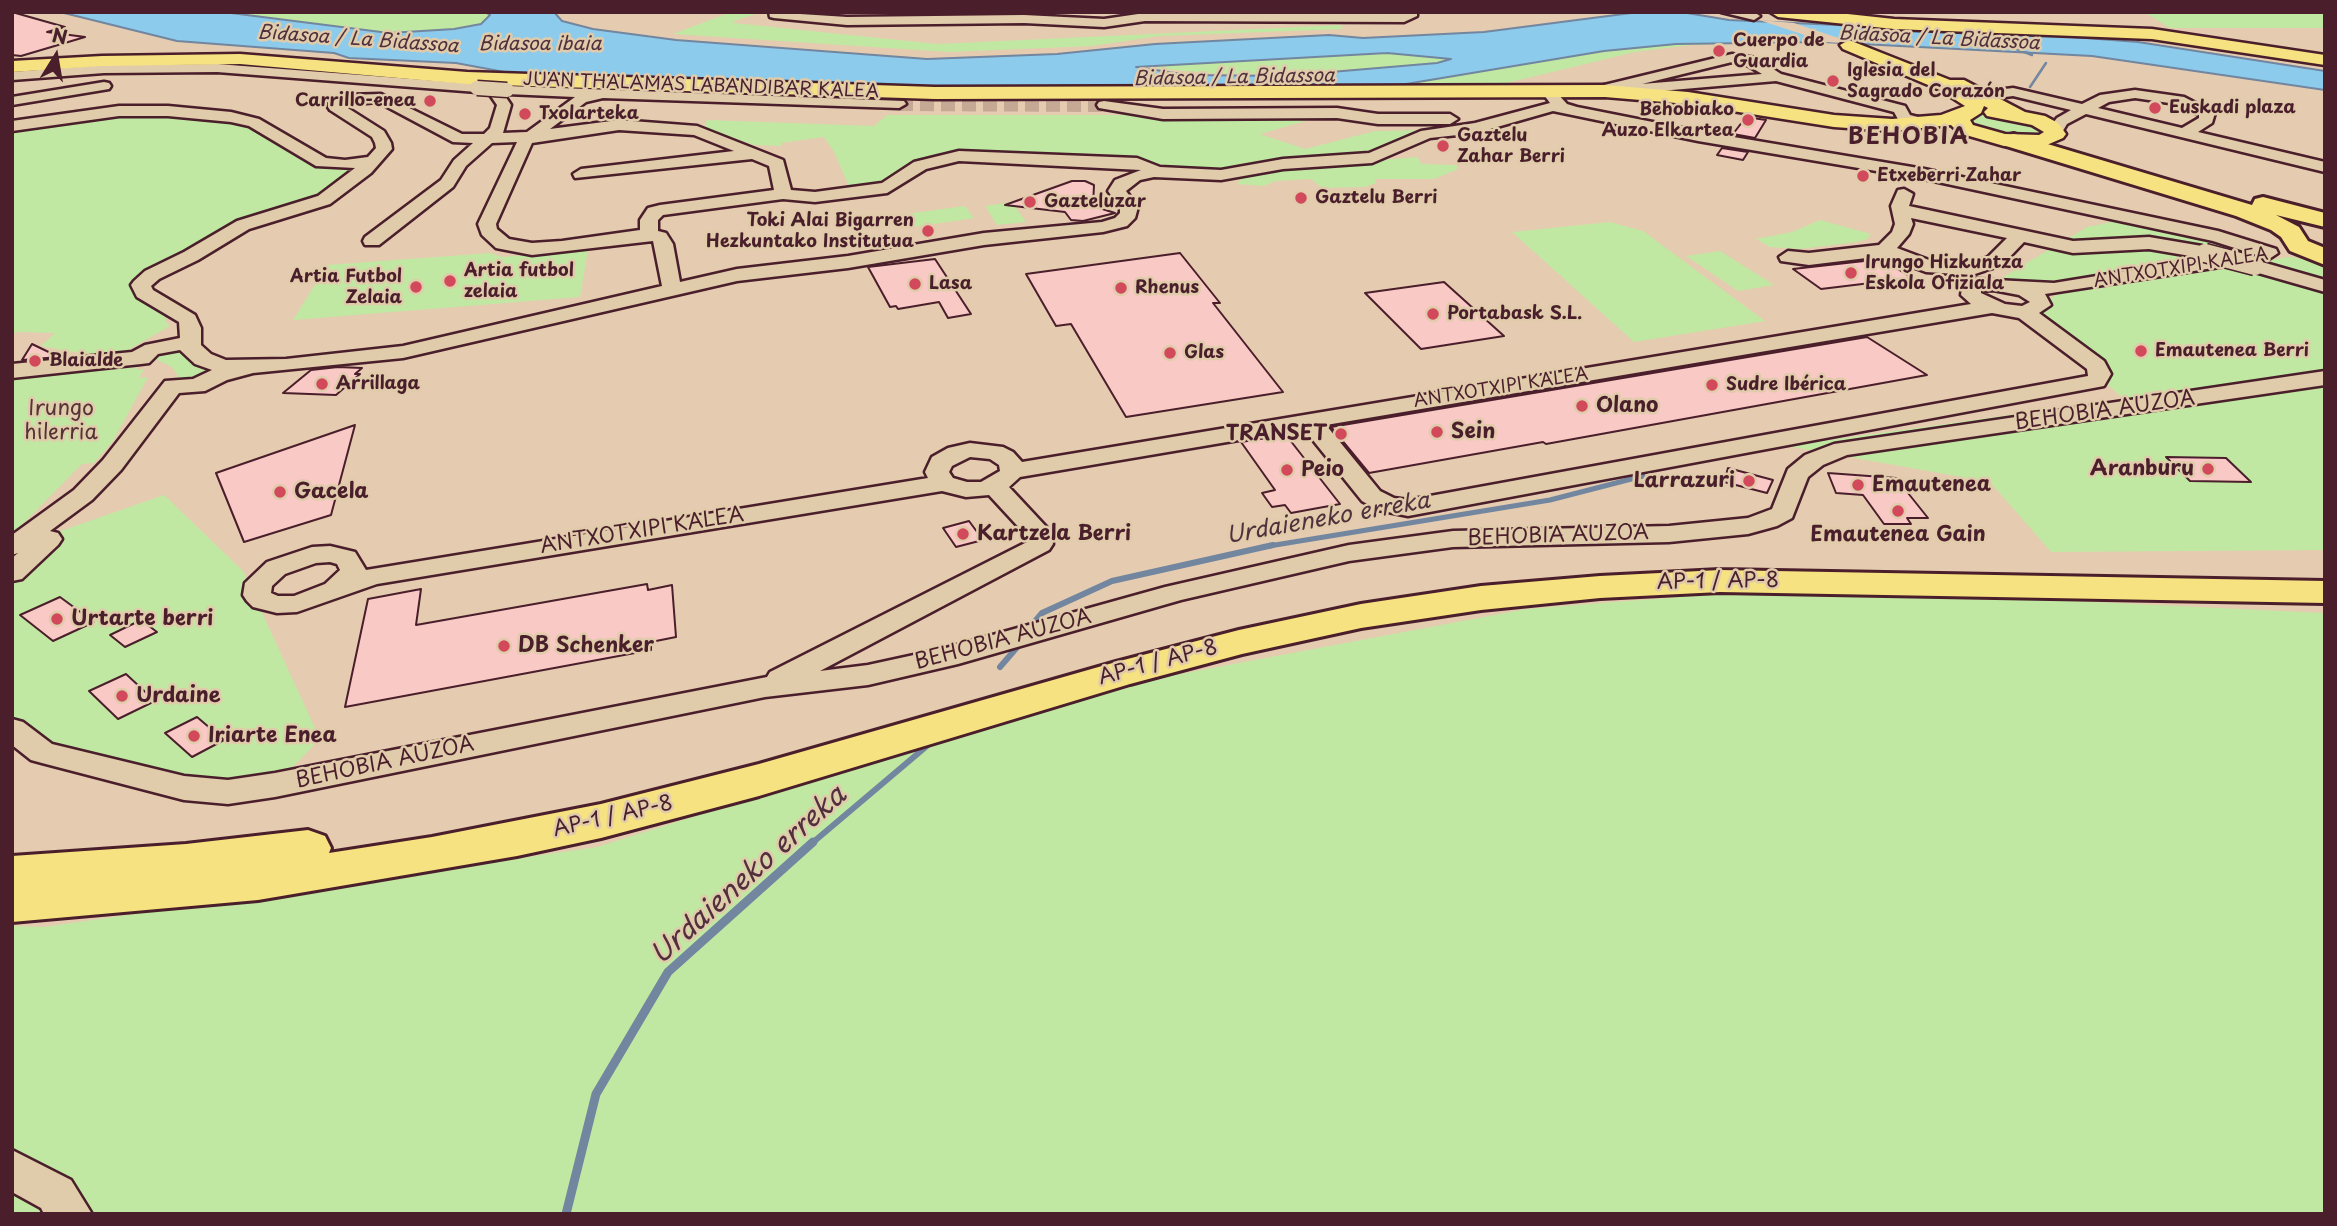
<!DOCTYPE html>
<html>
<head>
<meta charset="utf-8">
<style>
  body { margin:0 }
  #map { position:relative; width:2337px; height:1226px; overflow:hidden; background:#e5cbaf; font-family:"Playpen Sans",sans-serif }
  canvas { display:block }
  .frame { position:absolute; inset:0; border:14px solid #4a1f2b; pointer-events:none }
  .north { position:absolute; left:21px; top:21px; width:70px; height:70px; -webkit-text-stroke:5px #e0cbaa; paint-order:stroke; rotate:11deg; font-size:19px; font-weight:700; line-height:28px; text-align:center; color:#4a1f2b }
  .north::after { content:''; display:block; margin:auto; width:24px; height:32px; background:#4a1f2b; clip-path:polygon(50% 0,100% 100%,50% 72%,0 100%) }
</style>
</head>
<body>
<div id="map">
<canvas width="2337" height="1226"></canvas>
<div class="frame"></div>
<div class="north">N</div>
</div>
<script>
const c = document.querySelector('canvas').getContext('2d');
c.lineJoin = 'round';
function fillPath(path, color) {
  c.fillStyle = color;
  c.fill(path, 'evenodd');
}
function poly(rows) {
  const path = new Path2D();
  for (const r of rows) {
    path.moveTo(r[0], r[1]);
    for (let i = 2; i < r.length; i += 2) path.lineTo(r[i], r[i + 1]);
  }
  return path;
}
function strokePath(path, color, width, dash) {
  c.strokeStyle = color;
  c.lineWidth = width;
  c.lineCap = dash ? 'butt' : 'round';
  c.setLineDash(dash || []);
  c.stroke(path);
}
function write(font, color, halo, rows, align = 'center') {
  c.font = font + ' "Playpen Sans",sans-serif';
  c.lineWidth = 5;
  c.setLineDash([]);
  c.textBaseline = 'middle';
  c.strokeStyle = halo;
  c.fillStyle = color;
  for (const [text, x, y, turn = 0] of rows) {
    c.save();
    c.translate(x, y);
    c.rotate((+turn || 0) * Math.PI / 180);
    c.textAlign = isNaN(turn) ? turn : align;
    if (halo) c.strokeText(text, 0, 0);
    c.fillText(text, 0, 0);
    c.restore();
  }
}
fillPath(poly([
  [223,12,485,12,491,15,481,24,455,29,389,33],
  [731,12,769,12,752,15,732,22,734,23,937,44,1342,25,1342,29,1159,36,1092,46,949,52,673,34],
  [2144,12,2325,12,2325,28,2170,28],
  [1770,42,1691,45,1635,52,1486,88,468,66,1135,66,1188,75,1284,76,1390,67,1271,74,1202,73,1156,68,1168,64,1317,55,1409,53,1446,57,1566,46],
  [112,112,228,119,269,130,325,160,350,166,343,181,328,192,302,203,267,211,141,281,162,304,166,322,170,326,121,354,79,353,41,346,55,333,17,332,12,335,12,130],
  [1996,114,2022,118,2046,131,2043,135,2017,138,1977,129,1968,119,1981,115],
  [887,115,1326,115,1260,134,1305,149,1375,131,1426,130,1380,150,1351,158,1220,171,1188,171,1107,154,988,151,938,154,908,165,883,184,850,189,834,152,824,137,781,143,782,146,754,145,704,128,707,120,874,126],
  [1417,157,1422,164,1457,165,1458,169,1434,179,1375,179,1376,183,1365,187,1322,188,1311,179,1276,181,1263,186,1238,184,1240,177,1274,169],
  [1012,202,1026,222,997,225,985,206],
  [965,206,974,218,907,228,899,215],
  [1820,220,1871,234,1867,239,1857,242,1799,249,1770,247,1756,239,1792,232],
  [2122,220,2226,242,2237,251,2029,285,2003,277,2087,227],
  [1610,222,1643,231,1765,321,1634,342,1512,232],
  [588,250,580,297,293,320,327,265,490,253,502,257],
  [1720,251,1774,285,1738,291,1686,256],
  [2289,257,2325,261,2325,550,2051,552,1990,482,1787,446,2124,399,2025,312,2060,293],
  [175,349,193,362,212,370,211,376,181,381,172,367,151,357],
  [135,366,138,370,144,369,139,378,148,377,113,441,94,463,82,464,12,535,12,377],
  [164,495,243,571,320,739,275,785,99,768,12,730,12,548],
  [1903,593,2325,613,2325,1214,12,1214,12,926,44,927,597,847,1095,690,1526,609,1704,595]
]), '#c1e8a3');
const water = poly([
  [60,12,223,12,389,33,454,29,481,24,490,15,485,12,554,12,562,21,593,29,676,40,927,59,1057,54,1155,44,1329,35,1363,38,1484,32,1639,12,1681,12,1729,20,2033,34,2138,42,2325,71,2325,90,2092,56,1823,42,1676,44,1604,51,1382,88,960,88,515,74,456,63,349,58,334,53,177,41,60,12],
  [1387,53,1451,59,1437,63,1284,76,1188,75,1136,67,1387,53]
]);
fillPath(water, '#8ccbec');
strokePath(water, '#72869f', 2);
fillPath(poly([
  [1759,20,1794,23,1856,44,1826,42]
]), '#e5cbaf');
strokePath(poly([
  [2014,48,2032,55],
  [2030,87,2046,63]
]), '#72869f', 2.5);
strokePath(poly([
  [1263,547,1550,500,1643,476]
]), '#72869f', 5);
strokePath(poly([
  [1031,626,1042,613,1112,581,1273,545],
  [1000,667,1019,645],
  [811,844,928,745]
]), '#72869f', 6);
strokePath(poly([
  [566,1214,596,1094,668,972,813,842]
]), '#72869f', 9);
const building = poly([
  [12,12,65,27,47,32,85,37,21,56,12,55,12,12],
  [1746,117,1766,120,1755,138,1733,134,1746,117],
  [1722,148,1748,152,1743,160,1717,155,1722,148],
  [1072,181,1085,181,1094,185,1093,206,1115,213,1083,221,1071,220,1065,212,1005,205,1072,181],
  [1180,253,1220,303,1213,303,1283,392,1126,417,1071,324,1056,326,1026,274,1180,253],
  [935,259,971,314,948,318,939,302,898,309,896,306,890,307,868,267,935,259],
  [1882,259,1912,278,1821,289,1793,269,1882,259],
  [1444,282,1504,336,1421,349,1365,293,1444,282],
  [1867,337,1927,375,1546,444,1543,442,1369,473,1331,427,1867,337],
  [32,344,59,357,22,360,32,344],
  [338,367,362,368,355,374,360,374,336,395,283,393,311,370,338,367],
  [355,425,331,515,244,542,216,473,355,425],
  [1286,435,1340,504,1291,513,1285,505,1272,507,1262,493,1275,490,1241,442,1286,435],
  [2166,457,2226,458,2251,482,2190,481,2166,457],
  [1728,468,1773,480,1767,493,1724,482,1728,468],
  [1828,473,1896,478,1928,518,1907,518,1911,524,1884,524,1863,495,1836,493,1828,473],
  [969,521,983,540,956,547,943,528,969,521],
  [647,584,648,590,672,585,676,637,651,642,651,650,345,707,368,599,421,589,416,625,647,584],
  [60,597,94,622,53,641,20,615,60,597],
  [141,620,157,632,125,647,110,635,141,620],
  [126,674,155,701,118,719,89,691,126,674],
  [197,717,224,740,192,757,165,733,197,717]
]);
fillPath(building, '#f9c9c5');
strokePath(building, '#4a1f2b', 2);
strokePath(poly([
  [899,104,1104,105]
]), '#c6a995', 14, [14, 7]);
const minor = poly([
  [769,12,847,17,1024,15,1104,19,1145,13,1417,12,1417,16,1404,22,1145,21,1104,27,1024,23,847,25,774,18,770,17,769,12],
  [1721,12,1754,12,1760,16,1754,20,1721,12],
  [1732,54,1756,58,1781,74,1905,106,1910,115,1930,120,1933,123,1925,128,1899,121,1894,112,1776,81,1637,93,1623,89,1597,95,1590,91,1592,88,1732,54],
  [1732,62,1747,65,1762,74,1642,84,1732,62],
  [217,64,477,84,484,88,477,92,217,72,104,73,12,80,12,72,104,65,217,64],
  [104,82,109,83,111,86,109,89,12,105,12,97,104,82],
  [493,85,500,89,507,86,904,101,906,104,899,108,603,98,586,102,550,129,619,120,697,126,783,160,791,190,815,192,882,183,914,162,959,151,1137,158,1160,167,1221,170,1283,159,1369,153,1421,131,1475,123,1550,103,1544,95,1551,91,1556,92,1567,104,1577,107,1698,131,1924,169,2218,231,2276,249,2278,253,2269,259,2213,241,1924,179,1698,141,1553,111,1476,133,1430,138,1372,163,1283,169,1221,180,1154,177,1140,180,1126,191,1138,207,1135,218,1127,226,1103,232,984,245,848,268,737,281,403,358,253,373,227,380,205,391,179,393,121,470,92,500,50,531,58,533,62,539,58,545,22,579,12,581,12,558,18,553,12,555,12,535,74,490,103,460,165,381,193,379,212,370,195,364,180,350,158,354,149,363,141,364,12,378,12,364,132,352,145,345,180,338,179,322,137,297,131,285,134,281,145,271,184,252,237,221,318,196,355,168,316,166,249,126,231,122,168,116,119,116,12,131,12,121,119,106,168,106,231,112,259,119,326,158,345,160,368,157,376,148,375,143,372,137,330,110,328,107,331,100,345,95,381,94,462,134,484,134,490,128,497,105,486,89,493,85],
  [503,93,507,94,575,97,527,132,503,133,511,105,503,93],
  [378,102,453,142,473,143,454,160,441,180,365,237,363,241,365,245,379,245,453,187,466,166,492,143,517,142,478,224,482,235,496,248,532,255,653,241,662,286,403,346,286,359,226,360,211,354,201,345,201,328,195,315,153,290,151,286,159,279,198,260,249,229,330,204,371,173,392,149,391,143,384,131,343,105,378,102],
  [619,130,694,135,734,151,581,169,573,174,575,178,752,159,769,166,774,190,660,205,648,208,640,220,640,230,562,241,532,243,509,239,497,229,496,224,532,143,619,130],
  [959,161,1141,170,1115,180,1108,191,1120,208,1120,213,1115,218,1102,222,984,233,848,256,737,269,680,282,673,244,666,233,658,231,658,220,663,215,783,199,815,202,887,193,926,169,959,161],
  [2013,88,2082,104,2100,95,2135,90,2184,97,2215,113,2212,123,2198,132,2325,162,2325,172,2086,114,2067,124,2061,134,2055,136,2047,131,2057,118,2071,110,2013,96,1982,100,1975,96,1982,92,2013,88],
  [2135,98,2176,104,2199,115,2199,118,2182,128,2098,108,2109,102,2135,98],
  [1104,101,1163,109,1337,108,1378,114,1450,114,1458,119,1450,124,1378,124,1337,118,1163,119,1099,108,1097,105,1099,102,1104,101],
  [1904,189,1913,194,1909,206,2073,241,2149,237,2202,246,2211,252,2202,258,2149,249,2073,253,2024,242,2002,265,1972,275,1926,272,1883,256,1809,265,1781,261,1779,257,1788,251,1809,253,1879,245,1892,232,1895,224,1891,206,1898,190,1904,189],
  [1911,218,2007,238,1988,257,1970,263,1929,260,1897,248,1909,234,1913,224,1911,218],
  [2219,256,2228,262,2226,266,2045,294,2051,305,2039,313,2104,361,2111,374,2104,386,1408,516,1378,510,1362,501,1304,429,1020,477,1009,487,1051,532,1053,544,1049,550,820,671,868,665,946,648,1165,587,1349,545,1453,531,1669,526,1748,518,1772,509,1788,469,1805,455,1834,444,2325,371,2325,385,1847,455,1823,465,1808,477,1792,518,1777,526,1748,534,1669,542,1453,547,1349,561,1181,600,958,664,868,685,765,697,275,797,228,804,184,800,42,763,31,760,12,745,12,719,23,722,52,744,184,776,228,780,275,773,767,677,770,672,1027,542,1025,534,989,495,966,497,942,491,377,584,297,612,277,613,253,607,247,601,243,595,245,583,267,562,312,547,330,546,355,552,366,570,928,478,925,472,932,457,948,448,970,443,1003,447,1013,452,1022,462,1971,304,1961,295,1962,288,1969,281,1976,279,2054,283,2219,256],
  [1993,290,2019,295,2030,302,2022,306,2005,304,1981,293,1981,291,1993,290],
  [1992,313,2019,318,2087,369,2088,376,1408,500,1394,498,1380,491,1326,425,1992,313],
  [970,457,990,459,999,465,1000,471,981,482,967,482,953,478,949,472,952,466,970,457],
  [330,562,337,564,340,570,325,584,294,596,278,596,271,593,272,586,285,574,316,563,330,562],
  [2255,260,2325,280,2325,292,2248,270,2245,266,2248,262,2255,260],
  [12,1150,71,1180,92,1214,44,1214,41,1208,12,1192,12,1150]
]);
const major = poly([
  [1770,12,1829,12,1894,19,2152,29,2325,55,2325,65,2152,39,1894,29,1778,17,1770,12],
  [1849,40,1950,80,1964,80,2025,112,2045,116,2058,123,2066,134,2063,138,2042,147,2004,146,1959,133,1951,125,1892,131,1834,127,1688,104,1605,97,935,99,467,84,240,64,102,66,12,72,12,61,102,56,240,54,467,72,935,87,1605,85,1688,92,1834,115,1892,119,1941,115,1965,106,1940,90,1843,49,1840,45,1849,40],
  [1984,106,1988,108,1984,112,1987,116,2032,125,2044,132,2039,135,2005,134,1973,125,1970,120,1981,113,1984,106]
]);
const highway = poly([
  [2014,134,2252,205,2255,199,2263,197,2325,213,2325,227,2276,215,2299,227,2308,241,2325,248,2325,265,2290,251,2281,237,2271,230,2236,216,2006,146,2003,141,2006,136,2014,134],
  [1720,570,2325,581,2325,603,1720,592,1600,598,1481,610,1361,628,1242,654,1130,684,759,796,601,838,517,856,258,900,12,922,12,856,186,844,308,830,325,836,331,848,329,853,432,837,601,804,759,764,1116,662,1239,630,1361,604,1481,586,1600,576,1720,570]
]);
strokePath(minor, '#4a1f2b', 5);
strokePath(major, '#4a1f2b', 5);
strokePath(highway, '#4a1f2b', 6);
fillPath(minor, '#e0cbaa');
fillPath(major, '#f7e281');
fillPath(highway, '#f7e281');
const minorBridgeFar1 = poly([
  [477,88,507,90]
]);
const minorBridge = poly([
  [2205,253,2255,266]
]);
strokePath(minorBridgeFar1, '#4a1f2b', 17, []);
strokePath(minorBridge, '#4a1f2b', 21, []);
strokePath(minorBridgeFar1, '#e0cbaa', 14);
strokePath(minorBridge, '#e0cbaa', 18);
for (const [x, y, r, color] of [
  [1719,51,7,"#d1495b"],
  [1833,81,7,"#d1495b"],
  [430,101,7,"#d1495b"],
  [2155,108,7,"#d1495b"],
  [525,114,7,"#d1495b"],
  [1748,120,7,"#d1495b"],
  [1443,146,7,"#d1495b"],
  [1863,176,7,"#d1495b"],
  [1301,198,7,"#d1495b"],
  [1030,202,7,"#d1495b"],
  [928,231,7,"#d1495b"],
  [1851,273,7,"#d1495b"],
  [450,281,7,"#d1495b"],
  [915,284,7,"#d1495b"],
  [416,287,7,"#d1495b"],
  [1121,288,7,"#d1495b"],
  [1433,314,7,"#d1495b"],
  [2141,351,7,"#d1495b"],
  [1170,353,7,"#d1495b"],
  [35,361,7,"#d1495b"],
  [322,384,7,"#d1495b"],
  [1712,385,7,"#d1495b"],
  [1582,406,7,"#d1495b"],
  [1437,432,7,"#d1495b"],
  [1341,434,7,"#d1495b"],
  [2208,469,7,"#d1495b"],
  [1287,470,7,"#d1495b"],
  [1749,481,7,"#d1495b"],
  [1858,485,7,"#d1495b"],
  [280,492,7,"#d1495b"],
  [1898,511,7,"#d1495b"],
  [963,534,7,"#d1495b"],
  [57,619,7,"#d1495b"],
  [504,646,7,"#d1495b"],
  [122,696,7,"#d1495b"],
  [194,736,7,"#d1495b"]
]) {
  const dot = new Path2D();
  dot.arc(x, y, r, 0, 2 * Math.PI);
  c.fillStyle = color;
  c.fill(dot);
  strokePath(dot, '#e0cbaa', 2.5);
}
write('bold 18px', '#4a1f2b', '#e0cbaa', [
  ["Cuerpo de",1733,41],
  ["Guardia",1733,62],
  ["Iglesia del",1847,71],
  ["Sagrado Corazón",1847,92],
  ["Carrillo-enea",416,101,"right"],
  ["Euskadi plaza",2169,108],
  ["Behobiako",1734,110,"right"],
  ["Auzo Elkartea",1734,131,"right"],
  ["Txolarteka",539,114],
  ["Gaztelu",1457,136],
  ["Zahar Berri",1457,157],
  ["Etxeberri Zahar",1877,176],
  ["Gaztelu Berri",1315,198],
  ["Gazteluzar",1044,202],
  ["Toki Alai Bigarren",914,221,"right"],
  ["Hezkuntako Institutua",914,242,"right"],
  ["Irungo Hizkuntza",1865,263],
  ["Eskola Ofiziala",1865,284],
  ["Artia futbol",464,271],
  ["zelaia",464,292],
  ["Artia Futbol",402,277,"right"],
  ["Zelaia",402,298,"right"],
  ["Lasa",929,284],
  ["Rhenus",1135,288],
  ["Portabask S.L.",1447,314],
  ["Emautenea Berri",2155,351],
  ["Glas",1184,353],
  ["Blaialde",49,361],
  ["Arrillaga",336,384],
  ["Sudre Ibérica",1726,385]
], 'left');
write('18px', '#4a1f2b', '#e0cbaa', [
  ["JUAN THALAMAS LABANDIBAR KALEA",701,86,2],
  ["ANTXOTXIPI KALEA",2181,268,-9],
  ["ANTXOTXIPI KALEA",1501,388,-9]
]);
write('italic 19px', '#51303e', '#e0cbaa', [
  ["Bidasoa / La Bidassoa",1939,39,3],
  ["Bidasoa / La Bidassoa",358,40,4],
  ["Bidasoa ibaia",540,45],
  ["Bidasoa / La Bidassoa",1234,78,-1]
]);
write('bold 21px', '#4a1f2b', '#e0cbaa', [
  ["Olano",1596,406],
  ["Sein",1451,432],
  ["TRANSET",1327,434,"right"],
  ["Aranburu",2194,469,"right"],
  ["Peio",1301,470],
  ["Larrazuri",1735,481,"right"],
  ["Emautenea",1872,485],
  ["Gacela",294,492],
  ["Kartzela Berri",977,534],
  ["Emautenea Gain",1898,535,"center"],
  ["Urtarte berri",71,619],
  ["DB Schenker",518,646],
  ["Urdaine",136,696],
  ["Iriarte Enea",208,736]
], 'left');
write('21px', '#563337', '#e0cbaa', [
  ["Irungo",61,409],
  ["hilerria",61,433]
]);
write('21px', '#4a1f2b', '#e0cbaa', [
  ["BEHOBIA AUZOA",2105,411,-8],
  ["ANTXOTXIPI KALEA",642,531,-9],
  ["BEHOBIA AUZOA",1558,536,-2],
  ["AP-1 / AP-8",1718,582,-1],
  ["BEHOBIA AUZOA",1003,640,-15],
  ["AP-1 / AP-8",1158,663,-15],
  ["BEHOBIA AUZOA",385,763,-12],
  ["AP-1 / AP-8",613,817,-13]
]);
c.letterSpacing = '2px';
write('bold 23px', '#4a1f2b', '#e0cbaa', [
  ["BEHOBIA",1909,138]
]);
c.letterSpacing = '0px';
write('italic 23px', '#51303e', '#e0cbaa', [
  ["Urdaieneko erreka",1328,519,-10]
]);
write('italic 28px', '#51303e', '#e0cbaa', [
  ["Urdaieneko erreka",749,876,-42]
]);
</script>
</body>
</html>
